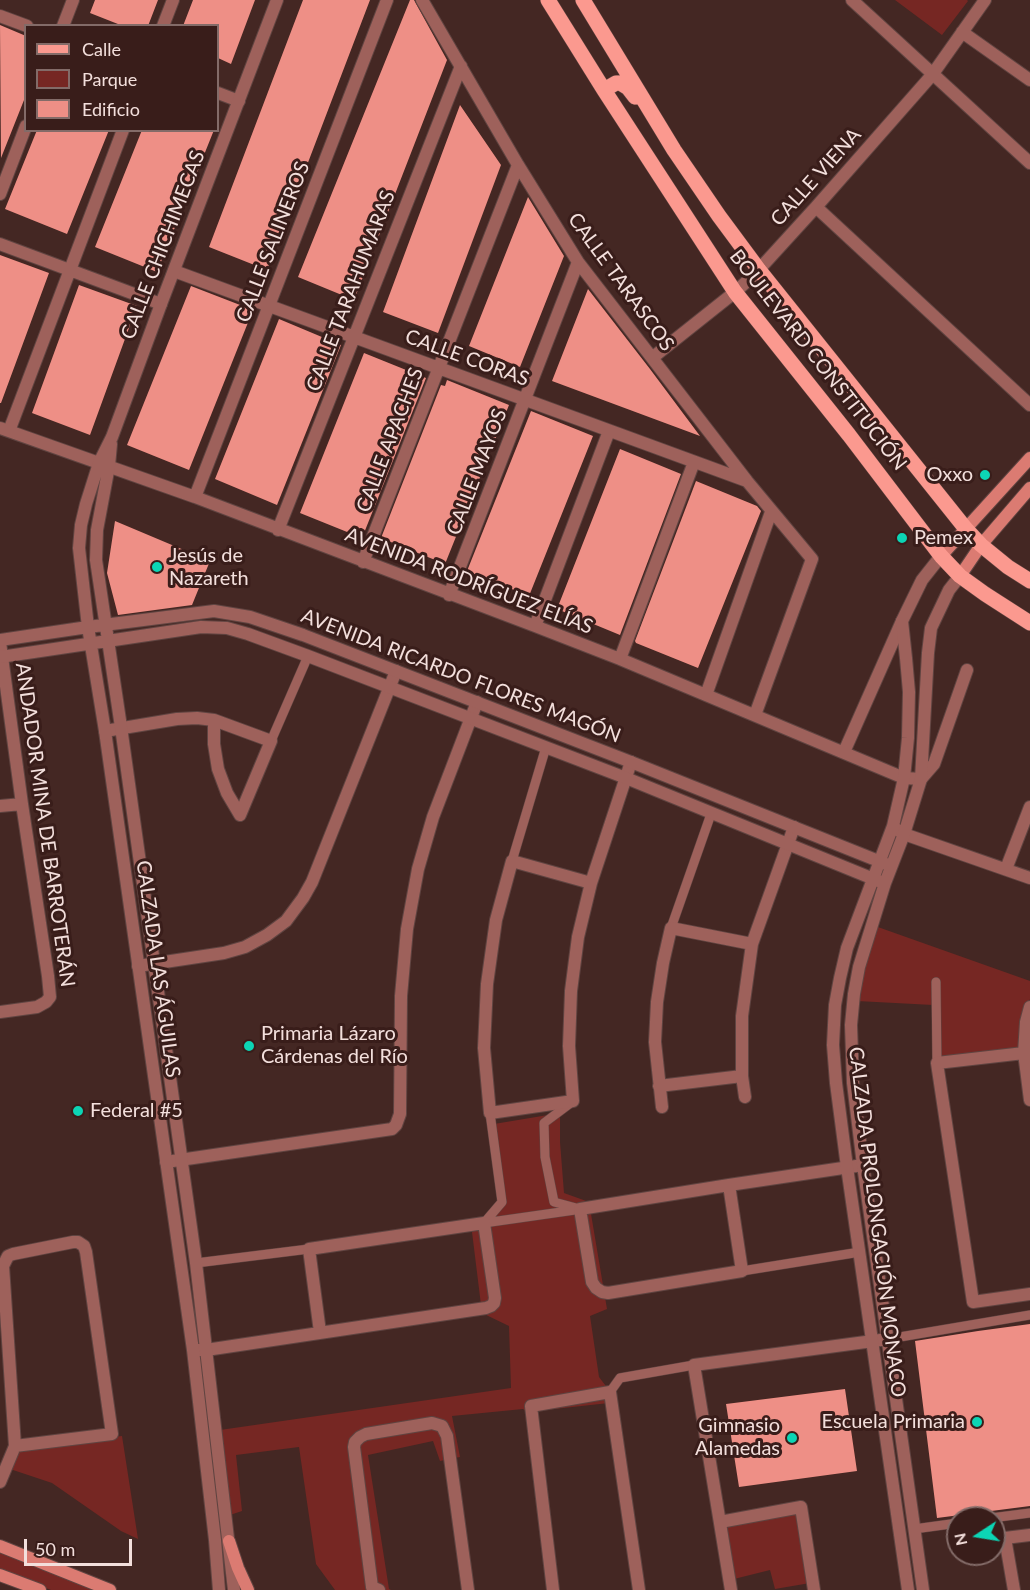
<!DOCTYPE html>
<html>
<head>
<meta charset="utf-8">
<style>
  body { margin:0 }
  #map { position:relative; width:1030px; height:1590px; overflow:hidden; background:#442723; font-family:Lato,sans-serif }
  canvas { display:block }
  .legend { position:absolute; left:24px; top:24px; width:195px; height:108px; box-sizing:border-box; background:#391d1a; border:2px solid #836b68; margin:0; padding:8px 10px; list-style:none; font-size:18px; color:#f3dfdc }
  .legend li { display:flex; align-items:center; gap:12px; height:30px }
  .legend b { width:30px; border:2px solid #836b68 }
  .north { position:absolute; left:946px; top:1506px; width:60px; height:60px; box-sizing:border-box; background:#391d1a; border:2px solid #836b68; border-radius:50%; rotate:258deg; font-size:16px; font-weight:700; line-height:24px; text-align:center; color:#f3dfdc }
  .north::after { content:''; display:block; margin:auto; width:21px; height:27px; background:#0cd5b5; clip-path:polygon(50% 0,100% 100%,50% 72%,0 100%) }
  .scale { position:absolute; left:24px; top:1539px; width:108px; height:27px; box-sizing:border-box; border:3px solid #f3dfdc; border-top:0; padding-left:8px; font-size:18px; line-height:21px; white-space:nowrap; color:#f3dfdc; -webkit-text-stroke:4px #391d1a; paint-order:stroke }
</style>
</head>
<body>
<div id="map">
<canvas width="1030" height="1590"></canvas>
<ul class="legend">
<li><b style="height:8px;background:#fb998f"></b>Calle</li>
<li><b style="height:16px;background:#762723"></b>Parque</li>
<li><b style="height:16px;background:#ee8f86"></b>Edificio</li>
</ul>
<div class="north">N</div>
<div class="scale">50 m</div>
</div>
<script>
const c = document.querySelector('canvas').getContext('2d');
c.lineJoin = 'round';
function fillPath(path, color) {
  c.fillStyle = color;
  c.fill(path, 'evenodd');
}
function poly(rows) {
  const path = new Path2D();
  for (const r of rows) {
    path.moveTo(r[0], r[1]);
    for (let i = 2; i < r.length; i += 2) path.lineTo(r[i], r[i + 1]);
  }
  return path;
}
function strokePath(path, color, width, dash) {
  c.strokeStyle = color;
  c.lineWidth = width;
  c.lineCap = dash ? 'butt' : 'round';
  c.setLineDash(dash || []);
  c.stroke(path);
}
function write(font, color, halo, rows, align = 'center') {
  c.font = font + ' Lato,sans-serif';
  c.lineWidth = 6;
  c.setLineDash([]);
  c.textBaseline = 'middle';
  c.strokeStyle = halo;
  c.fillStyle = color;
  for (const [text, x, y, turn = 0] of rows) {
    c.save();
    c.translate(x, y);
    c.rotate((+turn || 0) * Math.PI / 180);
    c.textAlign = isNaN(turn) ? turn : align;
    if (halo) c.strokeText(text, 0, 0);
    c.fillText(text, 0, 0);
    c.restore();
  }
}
fillPath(poly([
  [895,0,967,0,968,1,942,35],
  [875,926,1030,981,1030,999,1023,1021,1022,1058,932,1070,933,1005,857,1001,861,971],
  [560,1113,560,1142,564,1193,589,1202,607,1309,590,1316,599,1377,618,1402,527,1412,523,1409,452,1416,460,1457,440,1461,433,1441,368,1455,389,1589,391,1590,335,1590,316,1564,299,1447,236,1455,242,1511,230,1515,220,1430,511,1388,509,1326,482,1313,472,1232,499,1199,488,1125],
  [122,1436,138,1539,121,1531,52,1483,10,1469,17,1449],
  [799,1509,810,1583,775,1589,770,1570,734,1579,723,1525],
  [0,1551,101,1590,51,1590,0,1570]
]), '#762723');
fillPath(poly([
  [95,0,158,0,148,26,123,26,90,13],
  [193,0,255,0,231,64,218,58,218,26,183,26],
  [303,0,370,0,267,270,209,247],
  [410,0,414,0,447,60,354,300,298,277],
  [0,25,26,36,26,95,1,158],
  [460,105,501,165,438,333,383,312],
  [37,130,109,130,67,234,5,209],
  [142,130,214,130,157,272,95,247],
  [528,197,564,256,520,367,469,346],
  [0,255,49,273,1,403,0,403],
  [79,285,137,306,90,435,32,413],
  [191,286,253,310,189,470,127,445],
  [588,289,650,369,700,436,552,381],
  [279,319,341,345,277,505,215,479],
  [364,353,426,378,362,538,300,513],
  [447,380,509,405,445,564,381,538,441,385,445,386],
  [531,411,593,436,529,596,467,571],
  [620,449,681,474,620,635,557,609],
  [696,481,757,506,761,511,698,668,636,643,635,641],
  [115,521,210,561,192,605,118,615,107,573],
  [1030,1324,1030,1506,937,1518,915,1341,978,1331],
  [845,1389,857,1471,739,1487,726,1404]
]), '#ee8f86');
const pedestrian = poly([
  [271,741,308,656],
  [512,861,546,747],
  [671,928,711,814],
  [936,982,937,1063],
  [572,1102,544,1123,545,1157,554,1202,580,1209],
  [484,1223,502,1202,490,1113],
  [484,1223,575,1210],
  [196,1263,309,1249],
  [742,1271,860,1252],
  [888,1339,1030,1315],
  [610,1392,620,1378,694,1365],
  [991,1518,1030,1513],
  [914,1529,958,1523]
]);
const minor = poly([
  [422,0,518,165,578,262,747,481,812,559,755,715],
  [852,0,1030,163],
  [0,16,27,26],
  [63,26,73,0],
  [163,26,173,0],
  [962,32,1030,80],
  [218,93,239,101],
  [0,194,26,126],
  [816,207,1030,405],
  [0,244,161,304],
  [174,271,747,481],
  [652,358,735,292,754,275,816,207,932,75,985,0],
  [0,428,195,497,535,626,620,659,904,778,921,779,934,764,967,670],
  [9,431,123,130],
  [195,497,387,0],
  [278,530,461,66],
  [363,562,518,165],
  [449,595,578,262],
  [535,626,609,431],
  [0,642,22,804,48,976,50,997,46,1002,37,1007,0,1012],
  [620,659,694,462],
  [706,695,771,512],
  [214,720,214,744,218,769,227,793,240,815],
  [105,731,177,719,197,718,214,720,271,741,240,815],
  [844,752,902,621],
  [0,806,22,804],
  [896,829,904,834,1030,878],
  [1006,869,1030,807],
  [591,883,512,861,496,920,487,984,484,1048,490,1113,573,1101,569,1046,571,991,578,937,591,883,631,762],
  [138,966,224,953,245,947,267,935,286,921,303,898,312,882,396,671],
  [1030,1007,1026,1022,1024,1053,1030,1100],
  [1024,1053,937,1063,973,1302,1030,1294],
  [659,1086,742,1076],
  [745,1097,742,1076,742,1016,752,944,794,827],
  [662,1107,655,1042,657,1002,663,963,671,928,752,944],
  [166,1162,392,1129,396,1125,400,1114,401,996,407,929,418,869,433,817,477,702],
  [729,1185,742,1271,608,1293,602,1292,596,1288,592,1282,580,1209,729,1185,863,1165],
  [197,1350,206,1350,486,1308,491,1306,494,1303,495,1298,484,1223,309,1249,320,1332],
  [0,1482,15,1446,3,1266,8,1256,13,1254,73,1242,78,1242,84,1246,86,1252,112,1434,15,1446],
  [720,1522,801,1507,814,1590],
  [379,1590,372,1587,354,1447,355,1442,360,1437,366,1434,432,1423,442,1426,447,1436,468,1590],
  [553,1590,531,1406,610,1392,639,1590],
  [731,1590,694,1365,888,1339],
  [1014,1590,1005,1538,1030,1535]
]);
const tertiary = poly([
  [111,444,109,466,97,530,96,560,121,727,196,1263,234,1590],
  [0,640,88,627,214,611,250,617,303,635,396,671,631,762,886,864],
  [0,657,201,627,227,628,248,634,308,656,626,778,881,882],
  [219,1590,215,1540,193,1350,105,731,88,627,79,548,81,525,86,504,99,463,112,437,161,304,277,0],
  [908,1590,847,1167,836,1083,833,1045,835,1005,840,978,847,948,893,826,904,778,908,738,909,692,906,658,902,621,922,580,941,556],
  [923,1590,863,1165,853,1083,851,1025,854,994,859,967,885,883,904,834,921,779,928,653,931,628,949,590,960,576]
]);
const secondary = poly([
  [941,556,1030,458],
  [960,576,981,545,1030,488],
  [229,1541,238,1568,248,1590],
  [0,1546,110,1590],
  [0,1575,40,1590]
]);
const primary = poly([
  [548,0,604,90,735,292,849,435,941,556,960,576,985,594,1030,623],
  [583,0,674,150,719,216,759,270,966,529,981,545,1008,567,1030,581],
  [604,90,616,83,620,83,628,88,635,97]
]);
strokePath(pedestrian, '#604441', 10);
strokePath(minor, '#604441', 14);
strokePath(tertiary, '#604441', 14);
strokePath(secondary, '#604441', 14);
strokePath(primary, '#604441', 16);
strokePath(pedestrian, '#9e615b', 9);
strokePath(minor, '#9e615b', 12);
strokePath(tertiary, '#9e615b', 12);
strokePath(secondary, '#db7b72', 12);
strokePath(primary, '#fb998f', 15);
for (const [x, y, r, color] of [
  [985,475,6,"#0cd5b5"],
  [902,538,6,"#0cd5b5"],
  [157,567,6,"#0cd5b5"],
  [249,1046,6,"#0cd5b5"],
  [78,1111,6,"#0cd5b5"],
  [977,1422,6,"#0cd5b5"],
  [792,1438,6,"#0cd5b5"]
]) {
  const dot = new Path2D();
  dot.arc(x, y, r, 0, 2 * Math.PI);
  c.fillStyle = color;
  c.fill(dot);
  strokePath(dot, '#391d1a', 2);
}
write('20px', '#f3dfdc', '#391d1a', [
  ["CALLE VIENA",816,177,-48],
  ["CALLE SALINEROS",273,242,-69],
  ["CALLE CHICHIMECAS",163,245,-69],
  ["CALLE TARASCOS",621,282,54],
  ["CALLE TARAHUMARAS",351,291,-69],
  ["CALLE CORAS",467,358,20],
  ["BOULEVARD CONSTITUCIÓN",818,360,52],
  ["CALLE APACHES",390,440,-69],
  ["CALLE MAYOS",477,472,-69],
  ["AVENIDA RODRÍGUEZ ELÍAS",469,581,21],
  ["AVENIDA RICARDO FLORES MAGÓN",461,676,21],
  ["ANDADOR MINA DE BARROTERÁN",45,825,82],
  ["CALZADA LAS ÁGUILAS",158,969,82],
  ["CALZADA PROLONGACIÓN MONACO",877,1222,83]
]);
write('20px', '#f3dfdc', '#391d1a', [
  ["Oxxo",973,475,"right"],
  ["Pemex",914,538],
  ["Jesús de",169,556],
  ["Nazareth",169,579],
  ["Primaria Lázaro",261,1034],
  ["Cárdenas del Río",261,1057],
  ["Federal #5",90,1111],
  ["Escuela Primaria",965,1422,"right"],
  ["Gimnasio",780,1426,"right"],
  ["Alamedas",780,1449,"right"]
], 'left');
</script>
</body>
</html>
